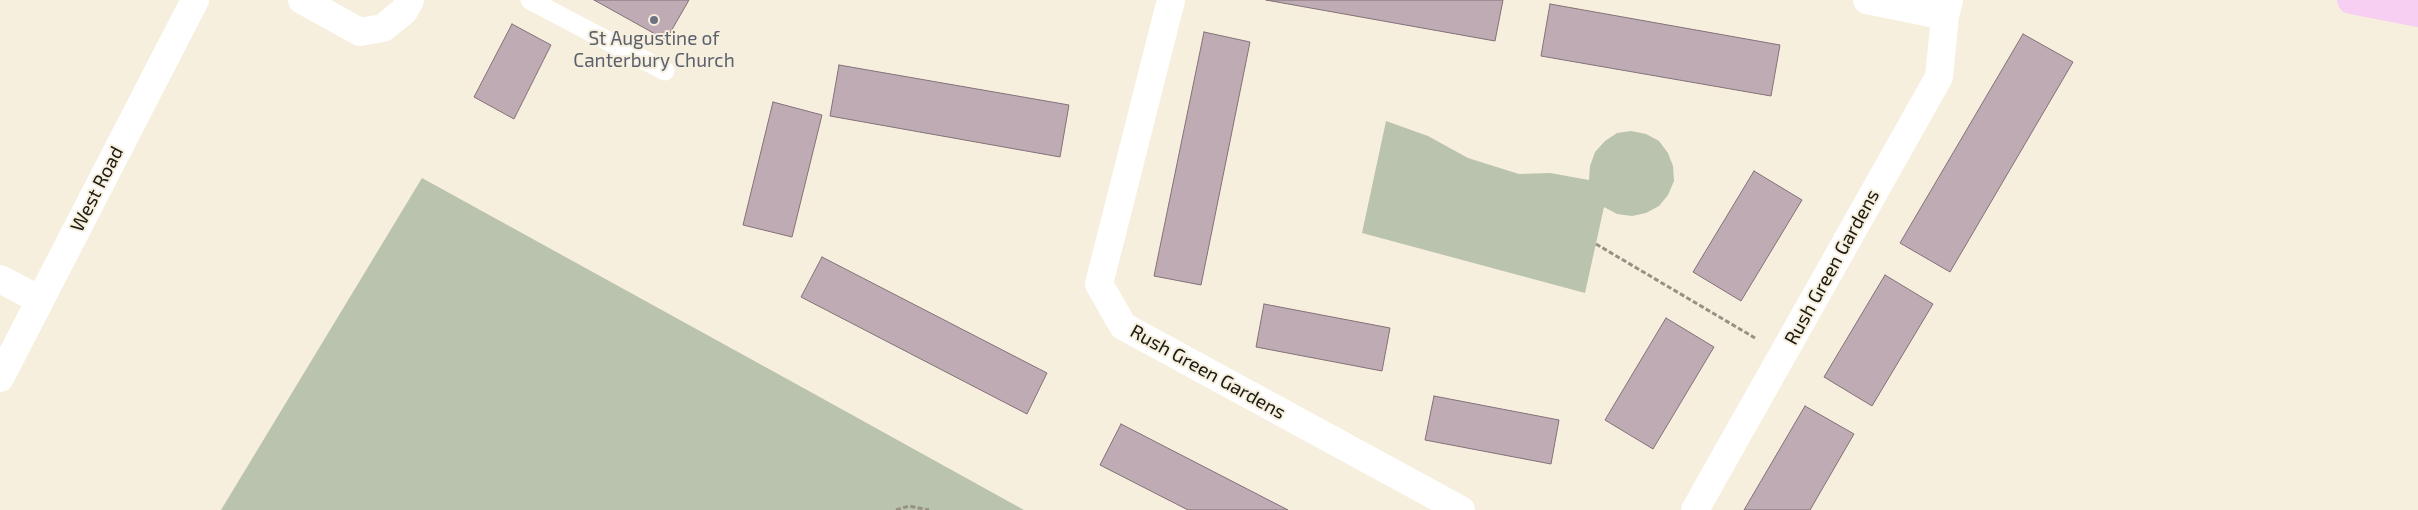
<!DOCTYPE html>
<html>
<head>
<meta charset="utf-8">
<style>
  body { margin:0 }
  canvas { display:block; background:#f7efdd }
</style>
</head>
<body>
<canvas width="2418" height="510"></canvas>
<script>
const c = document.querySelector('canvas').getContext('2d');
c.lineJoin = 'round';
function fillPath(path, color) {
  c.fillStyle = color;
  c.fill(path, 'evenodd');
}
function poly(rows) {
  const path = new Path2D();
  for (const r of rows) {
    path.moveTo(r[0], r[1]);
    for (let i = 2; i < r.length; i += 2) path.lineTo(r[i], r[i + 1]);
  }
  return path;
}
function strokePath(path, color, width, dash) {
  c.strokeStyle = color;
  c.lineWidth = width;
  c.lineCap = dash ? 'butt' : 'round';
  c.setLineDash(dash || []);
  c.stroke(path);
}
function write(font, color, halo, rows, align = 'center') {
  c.font = font + ' "Exo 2",sans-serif';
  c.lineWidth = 4;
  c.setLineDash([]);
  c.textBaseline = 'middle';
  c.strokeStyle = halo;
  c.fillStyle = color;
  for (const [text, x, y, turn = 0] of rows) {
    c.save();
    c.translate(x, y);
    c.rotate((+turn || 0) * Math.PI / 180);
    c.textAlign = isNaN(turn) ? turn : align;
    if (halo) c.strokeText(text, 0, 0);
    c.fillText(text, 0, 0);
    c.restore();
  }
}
fillPath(poly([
  [1386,121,1428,136,1468,158,1519,174,1550,173,1589,180,1590,166,1595,152,1605,141,1617,133,1631,131,1646,134,1659,141,1668,153,1673,166,1674,181,1668,195,1659,206,1646,213,1632,216,1617,214,1604,207,1585,293,1362,233],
  [422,178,798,385,1024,510,221,510]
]), '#bac3ae');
const building = poly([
  [594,0,689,0,666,40,594,0],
  [1266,0,1503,0,1495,41,1266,0],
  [1550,4,1780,45,1771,96,1541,56,1550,4],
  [512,24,551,45,514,119,474,97,512,24],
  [1204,32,1250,42,1201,285,1154,276,1204,32],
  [2023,34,2073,62,1950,272,1900,243,2023,34],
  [839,65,1069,105,1060,157,830,116,839,65],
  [773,102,822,115,792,237,743,225,773,102],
  [1754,171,1802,200,1741,301,1693,272,1754,171],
  [822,257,1047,373,1027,414,801,297,822,257],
  [1885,275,1933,304,1872,406,1824,377,1885,275],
  [1264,304,1390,328,1382,371,1256,347,1264,304],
  [1666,318,1714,347,1653,449,1605,420,1666,318],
  [1434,396,1559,420,1551,464,1425,440,1434,396],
  [1805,406,1854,434,1810,510,1744,510,1805,406],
  [1121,424,1288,510,1188,510,1100,465,1121,424]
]);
fillPath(building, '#beabb3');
strokePath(building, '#837179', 1);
strokePath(poly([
  [1596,244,1755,338],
  [896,510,909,506,929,510]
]), '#979184', 3, [5, 2.5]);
strokePath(poly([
  [530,0,665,71]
]), '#fff', 19);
strokePath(poly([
  [302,0,360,32,383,28,404,11,410,0],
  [1171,0,1099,284,1123,326,1461,510],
  [1867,0,1945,16],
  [0,279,40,300],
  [0,378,195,0],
  [1695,510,1939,77,1945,16,1949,0]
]), '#fff', 28);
strokePath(poly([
  [2351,0,2418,13]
]), '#f7cff3', 28);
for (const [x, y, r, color] of [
  [654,20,5,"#6b7280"]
]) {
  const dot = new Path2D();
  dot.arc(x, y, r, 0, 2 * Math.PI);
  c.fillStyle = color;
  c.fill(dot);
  strokePath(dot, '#f7efdd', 2);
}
write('19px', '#5b616d', '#f7efdd', [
  ["St Augustine of",654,39],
  ["Canterbury Church",654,61]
]);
write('19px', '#1b1912', '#f7efdd', [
  ["West Road",97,189,-63],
  ["Rush Green Gardens",1832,267,-61],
  ["Rush Green Gardens",1208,372,29]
]);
</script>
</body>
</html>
